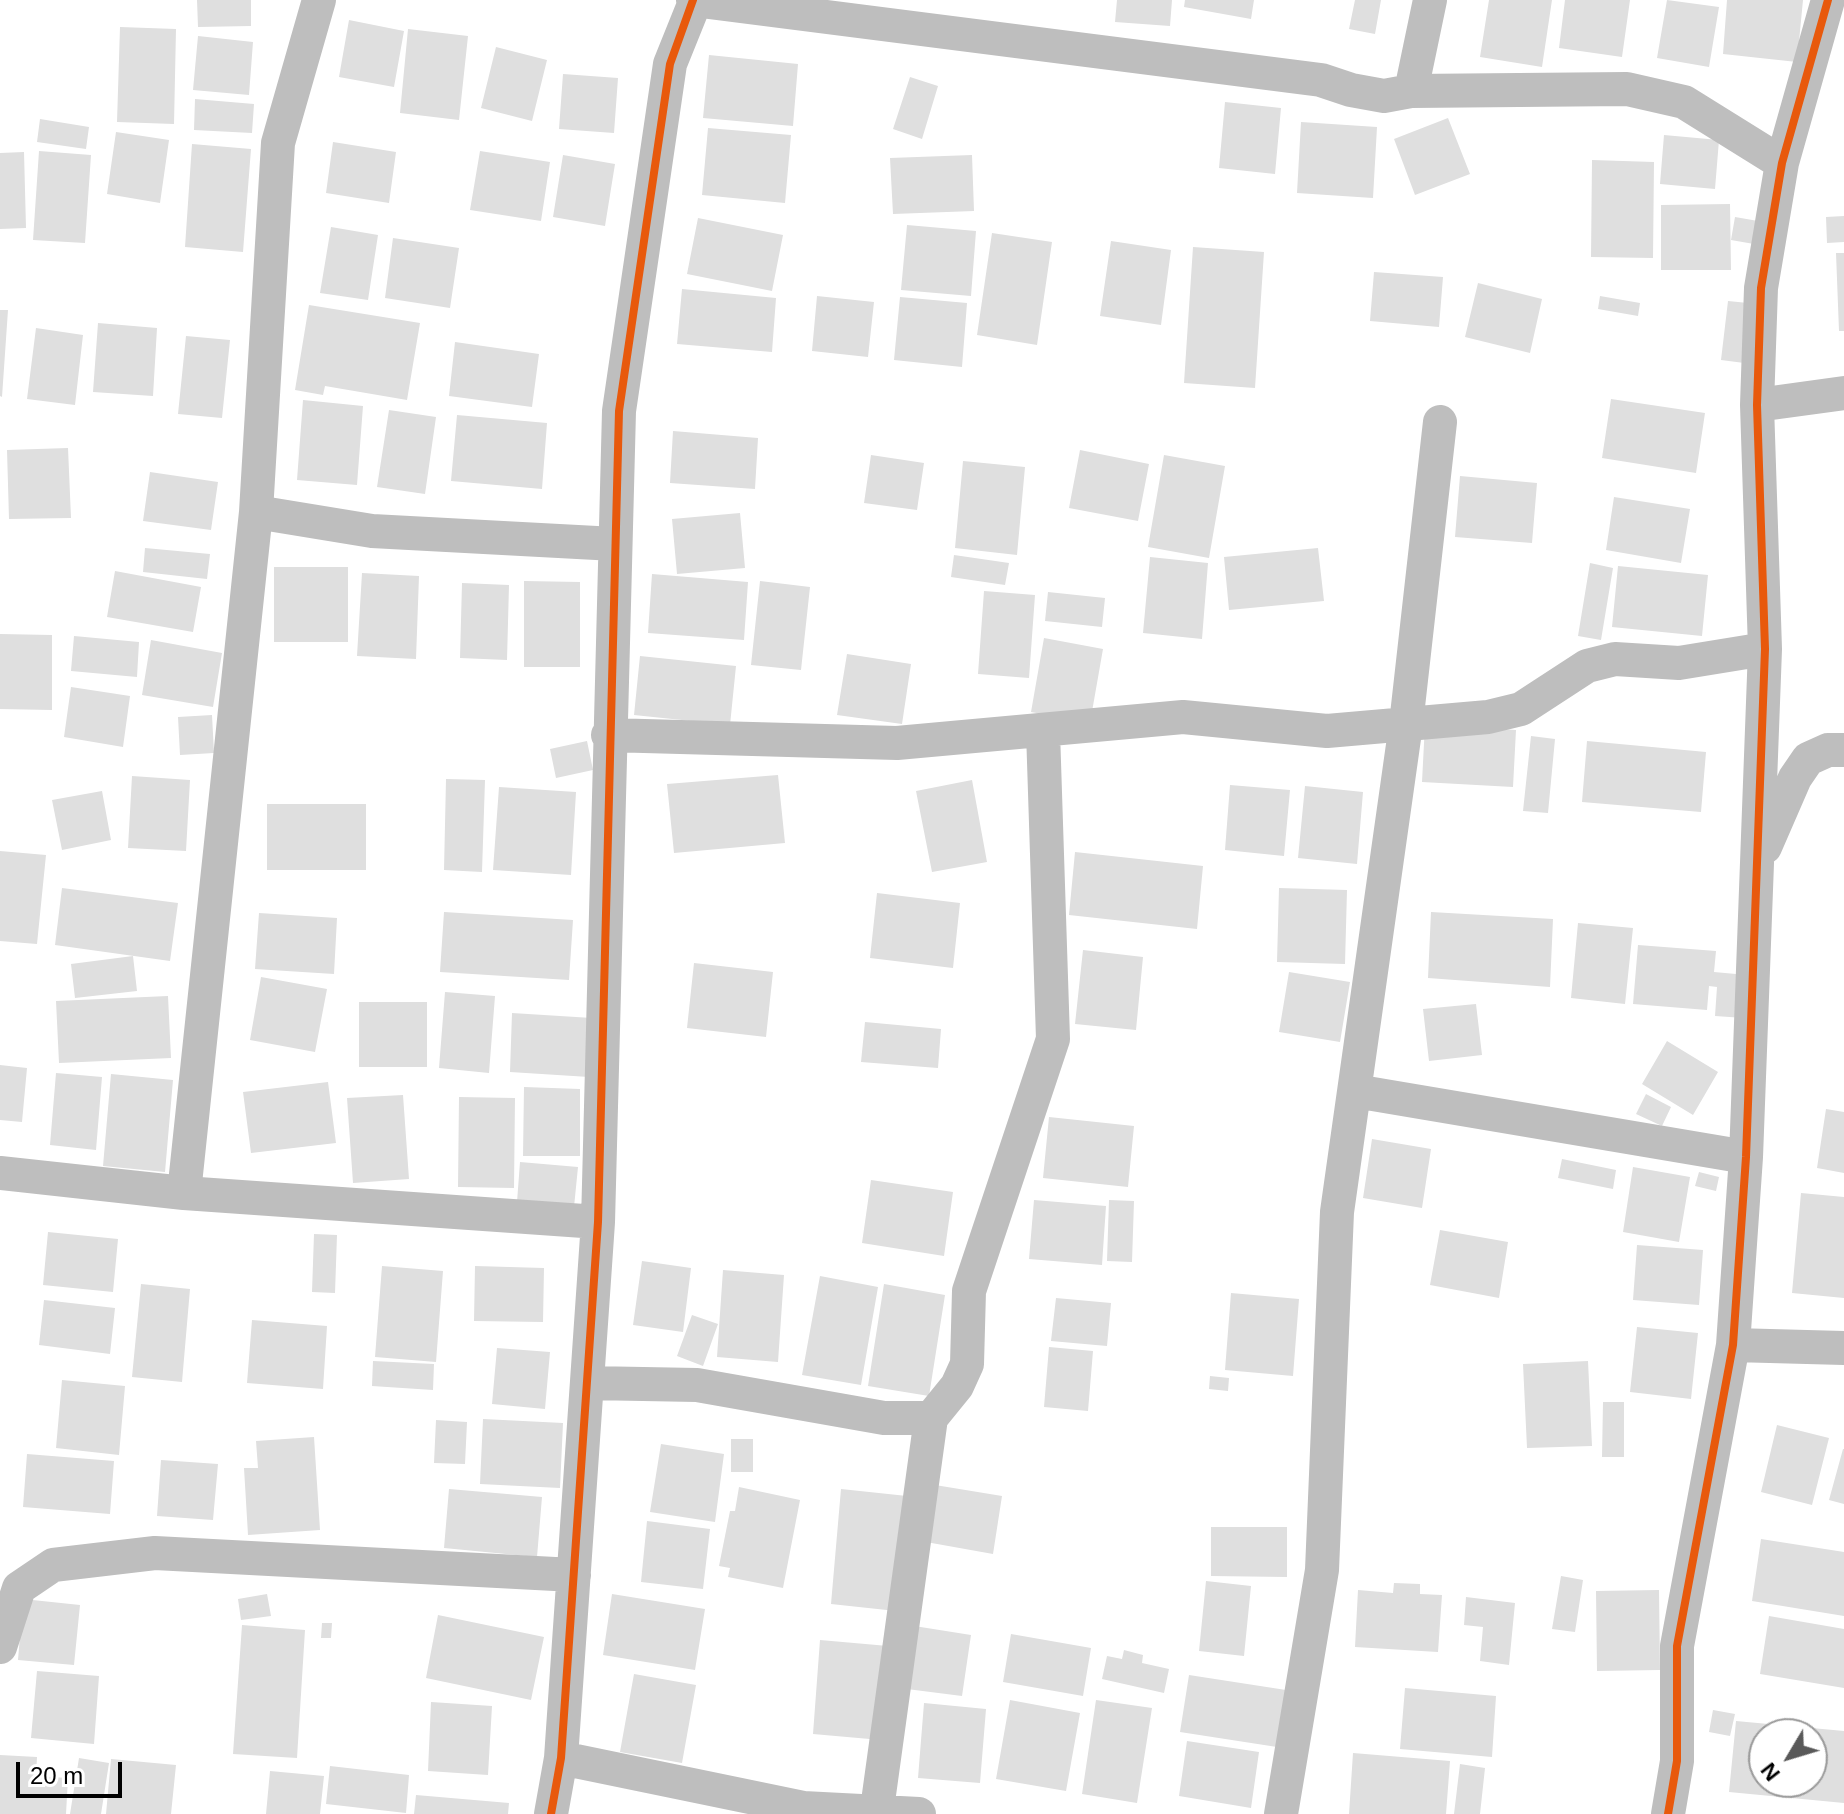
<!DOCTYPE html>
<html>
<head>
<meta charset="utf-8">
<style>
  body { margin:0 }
  #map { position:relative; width:1844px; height:1814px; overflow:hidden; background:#fff; font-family:Arial,sans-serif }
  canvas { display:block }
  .north { position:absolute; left:1748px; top:1718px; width:80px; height:80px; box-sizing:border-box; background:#fff; border:2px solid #999; border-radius:50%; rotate:232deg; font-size:22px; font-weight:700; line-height:32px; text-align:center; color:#000 }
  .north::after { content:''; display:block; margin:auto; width:28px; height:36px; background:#595959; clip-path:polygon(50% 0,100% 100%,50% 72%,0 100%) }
  .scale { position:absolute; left:16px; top:1762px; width:106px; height:36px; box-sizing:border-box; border:4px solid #000; border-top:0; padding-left:10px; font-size:24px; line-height:28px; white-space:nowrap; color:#000; -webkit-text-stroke:6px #fff; paint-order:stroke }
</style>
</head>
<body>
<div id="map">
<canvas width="1844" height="1814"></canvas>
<div class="north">N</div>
<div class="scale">20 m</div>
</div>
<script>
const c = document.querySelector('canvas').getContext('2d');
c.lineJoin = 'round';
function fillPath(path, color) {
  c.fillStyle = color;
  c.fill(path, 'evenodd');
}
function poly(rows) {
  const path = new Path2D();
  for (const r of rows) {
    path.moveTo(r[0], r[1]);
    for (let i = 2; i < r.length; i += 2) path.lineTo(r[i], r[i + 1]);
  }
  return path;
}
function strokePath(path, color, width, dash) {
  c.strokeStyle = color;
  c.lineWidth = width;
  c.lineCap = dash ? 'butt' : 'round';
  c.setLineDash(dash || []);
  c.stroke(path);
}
fillPath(poly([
  [197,0,251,0,251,26,198,27],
  [1117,0,1172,0,1170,26,1115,22],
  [1185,0,1254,0,1251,19,1184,7],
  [1355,0,1381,0,1375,34,1349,29],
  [1489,0,1552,0,1542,67,1480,57],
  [1565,0,1630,0,1622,57,1559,48],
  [1667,0,1719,7,1709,67,1657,58],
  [1727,0,1803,0,1797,62,1723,54],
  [349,20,404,31,394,87,339,77],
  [120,27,176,29,174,124,117,122],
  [408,29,468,36,459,120,400,113],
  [198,36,253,42,249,95,193,90],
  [496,47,547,60,532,121,481,108],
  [709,55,798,64,793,126,703,118],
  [563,74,618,78,614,133,559,129],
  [910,77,938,86,922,139,893,129],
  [195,99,254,104,252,133,194,130],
  [1225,102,1281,108,1275,174,1219,168],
  [1448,118,1470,174,1415,195,1394,139],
  [40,119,89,127,86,149,37,142],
  [1301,122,1377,127,1373,198,1297,193],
  [708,128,791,135,785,203,702,195],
  [116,132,169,140,160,203,107,194],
  [1664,135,1719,140,1715,189,1660,184],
  [333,142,396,152,389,203,326,193],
  [192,144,251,149,243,252,185,247],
  [39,151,91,155,85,243,33,240],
  [480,151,550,162,541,221,470,210],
  [24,152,26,228,0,229,0,153],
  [563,155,615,164,605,226,553,217],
  [972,155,974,211,893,214,890,158],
  [1592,160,1654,162,1653,258,1591,257],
  [1730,204,1731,270,1661,270,1661,205],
  [1844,216,1844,242,1827,243,1826,217],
  [1735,217,1758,221,1754,244,1731,240],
  [698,218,783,235,772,291,687,274],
  [907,225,976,231,971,296,901,290],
  [331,227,378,235,368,300,320,293],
  [992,233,1052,242,1037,345,977,335],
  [393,238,459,248,450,308,385,298],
  [1111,241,1171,250,1161,325,1100,316],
  [1193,247,1264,252,1255,388,1184,383],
  [1836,253,1844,253,1844,331,1839,331],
  [1374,272,1443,277,1439,327,1370,321],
  [1478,283,1542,299,1530,353,1465,337],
  [682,289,776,298,772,352,677,344],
  [817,296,874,302,868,357,812,351],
  [1600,296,1640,303,1638,316,1598,309],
  [900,297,967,303,962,367,894,360],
  [1728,301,1758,304,1752,364,1721,360],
  [309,305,420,323,407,400,325,386,323,395,295,390],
  [0,310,8,310,2,397,0,396],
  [98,323,157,328,153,396,93,392],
  [36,328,83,335,75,405,27,399],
  [186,336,230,340,222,418,178,414],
  [455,342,539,354,532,407,449,396],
  [1611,399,1705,413,1696,473,1602,458],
  [303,400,363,406,357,485,297,480],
  [389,410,436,417,425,494,377,487],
  [457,415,547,423,542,489,451,481],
  [673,431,758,438,755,489,670,483],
  [68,448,71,518,9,519,7,450],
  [1080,450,1149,464,1138,521,1069,508],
  [871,455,924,463,917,510,864,503],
  [1164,455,1225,466,1209,558,1148,547],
  [963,461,1025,467,1017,555,955,548],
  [150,472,218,482,211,530,143,521],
  [1460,476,1537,483,1532,543,1455,537],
  [1614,497,1690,509,1681,563,1606,550],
  [740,513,745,568,677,574,672,519],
  [145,548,210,554,207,579,143,572],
  [1318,548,1324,601,1229,610,1224,557],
  [954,555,1009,563,1005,585,951,577],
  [1150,557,1208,563,1202,639,1143,633],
  [1590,563,1613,568,1601,640,1578,636],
  [1618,566,1708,575,1702,636,1612,627],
  [274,567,348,567,348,642,274,642],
  [115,571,201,587,193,632,107,617],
  [362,573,419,576,416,659,357,656],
  [652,574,748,582,744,640,648,633],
  [524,581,580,582,580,667,524,667],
  [760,581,810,587,801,670,751,665],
  [462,583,509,585,507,660,460,658],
  [984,591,1035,595,1029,678,978,674],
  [1048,592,1105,598,1102,627,1045,621],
  [0,634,52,635,52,710,0,709],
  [74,636,139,642,137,677,71,671],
  [1044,638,1103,649,1090,723,1031,712],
  [151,640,222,653,213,707,142,695],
  [847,654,911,664,902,724,837,715],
  [640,656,736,666,730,725,634,715],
  [71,687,130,696,123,747,64,737],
  [212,715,214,753,180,755,178,717],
  [1425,724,1516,730,1513,787,1422,782],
  [1531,736,1555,739,1548,813,1523,811],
  [587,741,593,770,556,778,550,749],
  [1587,741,1706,752,1701,812,1582,802],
  [778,775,785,843,674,853,667,784],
  [132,776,190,780,186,851,128,848],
  [446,779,485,780,482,872,444,870],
  [972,780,987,862,932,872,916,791],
  [1230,785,1290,790,1284,856,1225,850],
  [1305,786,1363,792,1357,864,1298,858],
  [499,787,576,792,571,875,493,870],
  [102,791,111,840,62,850,52,800],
  [267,804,366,804,366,870,267,870],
  [0,851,46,855,37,944,0,941],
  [1075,852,1203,866,1197,929,1069,915],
  [62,888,178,903,170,961,55,945],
  [1279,888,1347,890,1345,964,1277,962],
  [877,893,960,903,953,968,870,958],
  [444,912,573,920,569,980,440,972],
  [1431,912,1553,919,1550,987,1428,978],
  [259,913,337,918,334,974,255,969],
  [1578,923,1633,928,1625,1004,1571,998],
  [1638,945,1716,951,1714,972,1747,975,1744,1018,1715,1016,1717,987,1709,986,1707,1010,1633,1004],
  [1083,950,1143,957,1136,1030,1075,1024],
  [133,956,137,991,75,998,71,964],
  [694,963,773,972,766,1037,687,1028],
  [1289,972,1350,982,1340,1042,1279,1032],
  [261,977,327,989,315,1052,250,1040],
  [445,992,495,996,489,1073,439,1068],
  [168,996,171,1058,59,1063,56,1001],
  [359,1002,427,1002,427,1067,359,1067],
  [1476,1004,1482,1055,1429,1061,1423,1009],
  [512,1013,592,1018,589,1077,510,1072],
  [865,1022,941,1029,938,1068,861,1062],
  [1667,1041,1718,1072,1693,1115,1642,1084],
  [0,1065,27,1068,22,1122,0,1120],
  [56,1073,102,1077,96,1150,50,1145],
  [111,1074,173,1080,165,1172,103,1166],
  [328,1082,336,1143,251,1153,243,1092],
  [524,1087,580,1089,580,1156,523,1156],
  [1646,1094,1671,1107,1662,1126,1636,1114],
  [403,1095,409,1179,353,1183,347,1098],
  [459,1097,515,1098,514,1188,458,1187],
  [1826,1109,1844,1112,1844,1173,1817,1168],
  [1049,1117,1134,1126,1128,1187,1043,1178],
  [1372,1139,1431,1149,1422,1208,1363,1198],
  [1562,1159,1616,1170,1613,1189,1558,1178],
  [520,1162,578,1167,574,1207,517,1202],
  [1633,1167,1690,1177,1679,1242,1623,1232],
  [1699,1172,1719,1177,1716,1191,1695,1186],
  [871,1180,953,1192,944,1256,862,1243],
  [1801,1193,1844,1197,1844,1298,1792,1293],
  [1034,1200,1106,1206,1102,1265,1029,1259],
  [1109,1200,1134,1201,1132,1262,1107,1261],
  [1440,1230,1508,1242,1499,1298,1430,1285],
  [48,1232,118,1239,113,1292,43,1285],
  [314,1234,337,1235,335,1293,312,1292],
  [1637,1245,1703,1250,1699,1305,1633,1300],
  [642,1261,691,1268,683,1332,633,1325],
  [382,1266,443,1271,436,1362,375,1357],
  [475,1266,544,1268,543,1322,474,1321],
  [723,1270,784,1275,778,1362,717,1357],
  [820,1276,878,1287,861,1385,802,1375],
  [141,1284,190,1289,182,1382,132,1377],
  [884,1284,945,1295,929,1396,868,1386],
  [1231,1293,1299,1299,1293,1376,1225,1370],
  [1056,1298,1111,1303,1107,1346,1051,1341],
  [44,1300,115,1308,110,1354,39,1345],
  [692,1315,718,1324,703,1366,677,1356],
  [252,1320,327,1326,323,1389,247,1383],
  [1637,1327,1698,1333,1691,1399,1630,1392],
  [1049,1347,1093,1351,1088,1411,1044,1407],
  [497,1348,550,1352,545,1409,492,1404],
  [373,1361,434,1364,433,1390,372,1386],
  [1588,1361,1592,1446,1527,1448,1523,1364],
  [1210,1376,1229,1378,1228,1391,1209,1389],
  [62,1380,125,1386,119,1455,56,1448],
  [1603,1402,1624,1402,1624,1457,1602,1457],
  [483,1419,563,1423,560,1488,480,1484],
  [436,1420,467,1422,465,1464,434,1463],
  [1777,1425,1829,1438,1812,1505,1761,1492],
  [314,1437,320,1530,248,1535,244,1468,258,1468,256,1441],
  [731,1439,753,1439,753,1472,731,1472],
  [661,1444,724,1454,715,1522,650,1512],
  [1843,1449,1844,1449,1844,1504,1829,1500],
  [27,1454,114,1461,110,1514,23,1507],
  [161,1460,218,1464,213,1520,157,1516],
  [935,1485,1002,1496,993,1554,926,1542],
  [739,1487,800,1500,783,1588,728,1577,730,1568,719,1566,730,1511,735,1511],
  [449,1489,542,1497,537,1557,444,1548],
  [841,1489,907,1496,896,1611,831,1604],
  [647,1521,710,1529,703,1589,641,1582],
  [1211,1527,1287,1527,1287,1577,1211,1576],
  [1761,1539,1844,1552,1844,1616,1752,1601],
  [1561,1576,1583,1580,1575,1632,1552,1629],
  [1206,1581,1251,1586,1244,1656,1199,1651],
  [1394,1583,1420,1584,1420,1594,1442,1595,1438,1652,1355,1647,1358,1590,1393,1593],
  [1659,1590,1660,1670,1597,1671,1596,1591],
  [267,1594,271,1616,241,1620,238,1599],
  [612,1594,705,1609,695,1670,603,1655],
  [1466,1597,1515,1603,1509,1665,1480,1661,1483,1627,1464,1625],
  [23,1599,80,1605,74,1665,18,1660],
  [438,1615,544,1637,531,1700,426,1678],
  [1769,1616,1844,1629,1844,1688,1760,1674],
  [322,1623,332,1623,331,1638,321,1638],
  [242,1625,305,1630,297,1758,233,1754],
  [908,1625,971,1635,962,1696,899,1688],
  [1011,1634,1091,1648,1083,1696,1003,1682],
  [820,1640,888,1646,881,1740,813,1734],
  [1124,1650,1143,1655,1142,1663,1169,1669,1164,1693,1102,1679,1107,1656,1122,1659],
  [37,1671,99,1676,94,1744,31,1738],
  [634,1674,696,1685,682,1763,620,1752],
  [1189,1675,1286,1690,1277,1747,1180,1732],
  [1405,1688,1496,1696,1492,1757,1400,1749],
  [1010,1700,1080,1713,1066,1791,996,1779],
  [1096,1700,1152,1708,1137,1803,1082,1794],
  [431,1702,492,1706,488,1775,428,1771],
  [924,1703,986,1709,980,1783,918,1778],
  [1713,1710,1735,1714,1730,1736,1709,1732],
  [1736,1721,1844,1731,1844,1803,1729,1792],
  [1764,1734,1812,1734,1812,1782,1764,1782],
  [1187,1741,1259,1752,1251,1808,1179,1796],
  [1353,1753,1450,1761,1446,1814,1349,1814],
  [0,1755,37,1757,36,1776,68,1778,66,1814,0,1814],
  [79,1758,109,1763,101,1814,70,1814],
  [111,1759,176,1765,171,1814,106,1814],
  [1460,1764,1485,1768,1480,1814,1454,1814],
  [330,1766,409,1775,406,1813,326,1804],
  [270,1771,324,1776,320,1814,266,1814],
  [416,1795,509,1803,508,1814,414,1814]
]), '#dfdfdf');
strokePath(poly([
  [693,0,1321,80,1351,90,1384,96,1411,91,1627,89,1684,102,1782,163],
  [1411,91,1430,0],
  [1757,405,1844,393],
  [256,512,372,531,615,544],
  [608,735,897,743,1183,717,1327,731,1488,717,1521,709,1587,666,1615,659,1679,663,1765,649],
  [1765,847,1795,778,1808,759,1828,750,1844,750],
  [1355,1091,1746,1157],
  [0,1173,184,1193,598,1222],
  [184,1193,256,512,278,143,319,0],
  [1733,1345,1844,1348],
  [589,1383,697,1385,884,1418,931,1418,957,1386,967,1364,969,1291,1053,1039,1043,731],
  [0,1647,19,1588,53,1565,155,1553,574,1575],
  [561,1758,803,1808,919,1814],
  [877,1809,931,1418],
  [551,1814,561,1758,598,1222,619,411,670,64,695,2],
  [1281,1814,1322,1570,1337,1212,1406,724,1440,422],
  [1668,1814,1677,1761,1677,1646,1733,1345,1746,1157,1765,649,1757,405,1761,288,1782,163,1828,0]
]), '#bebebe', 34);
strokePath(poly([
  [551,1814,561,1758,598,1222,619,411,670,64,693,0],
  [1668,1814,1677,1761,1677,1646,1733,1345,1746,1157,1765,649,1757,405,1761,288,1782,163,1828,0]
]), '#e8590c', 8);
</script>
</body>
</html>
